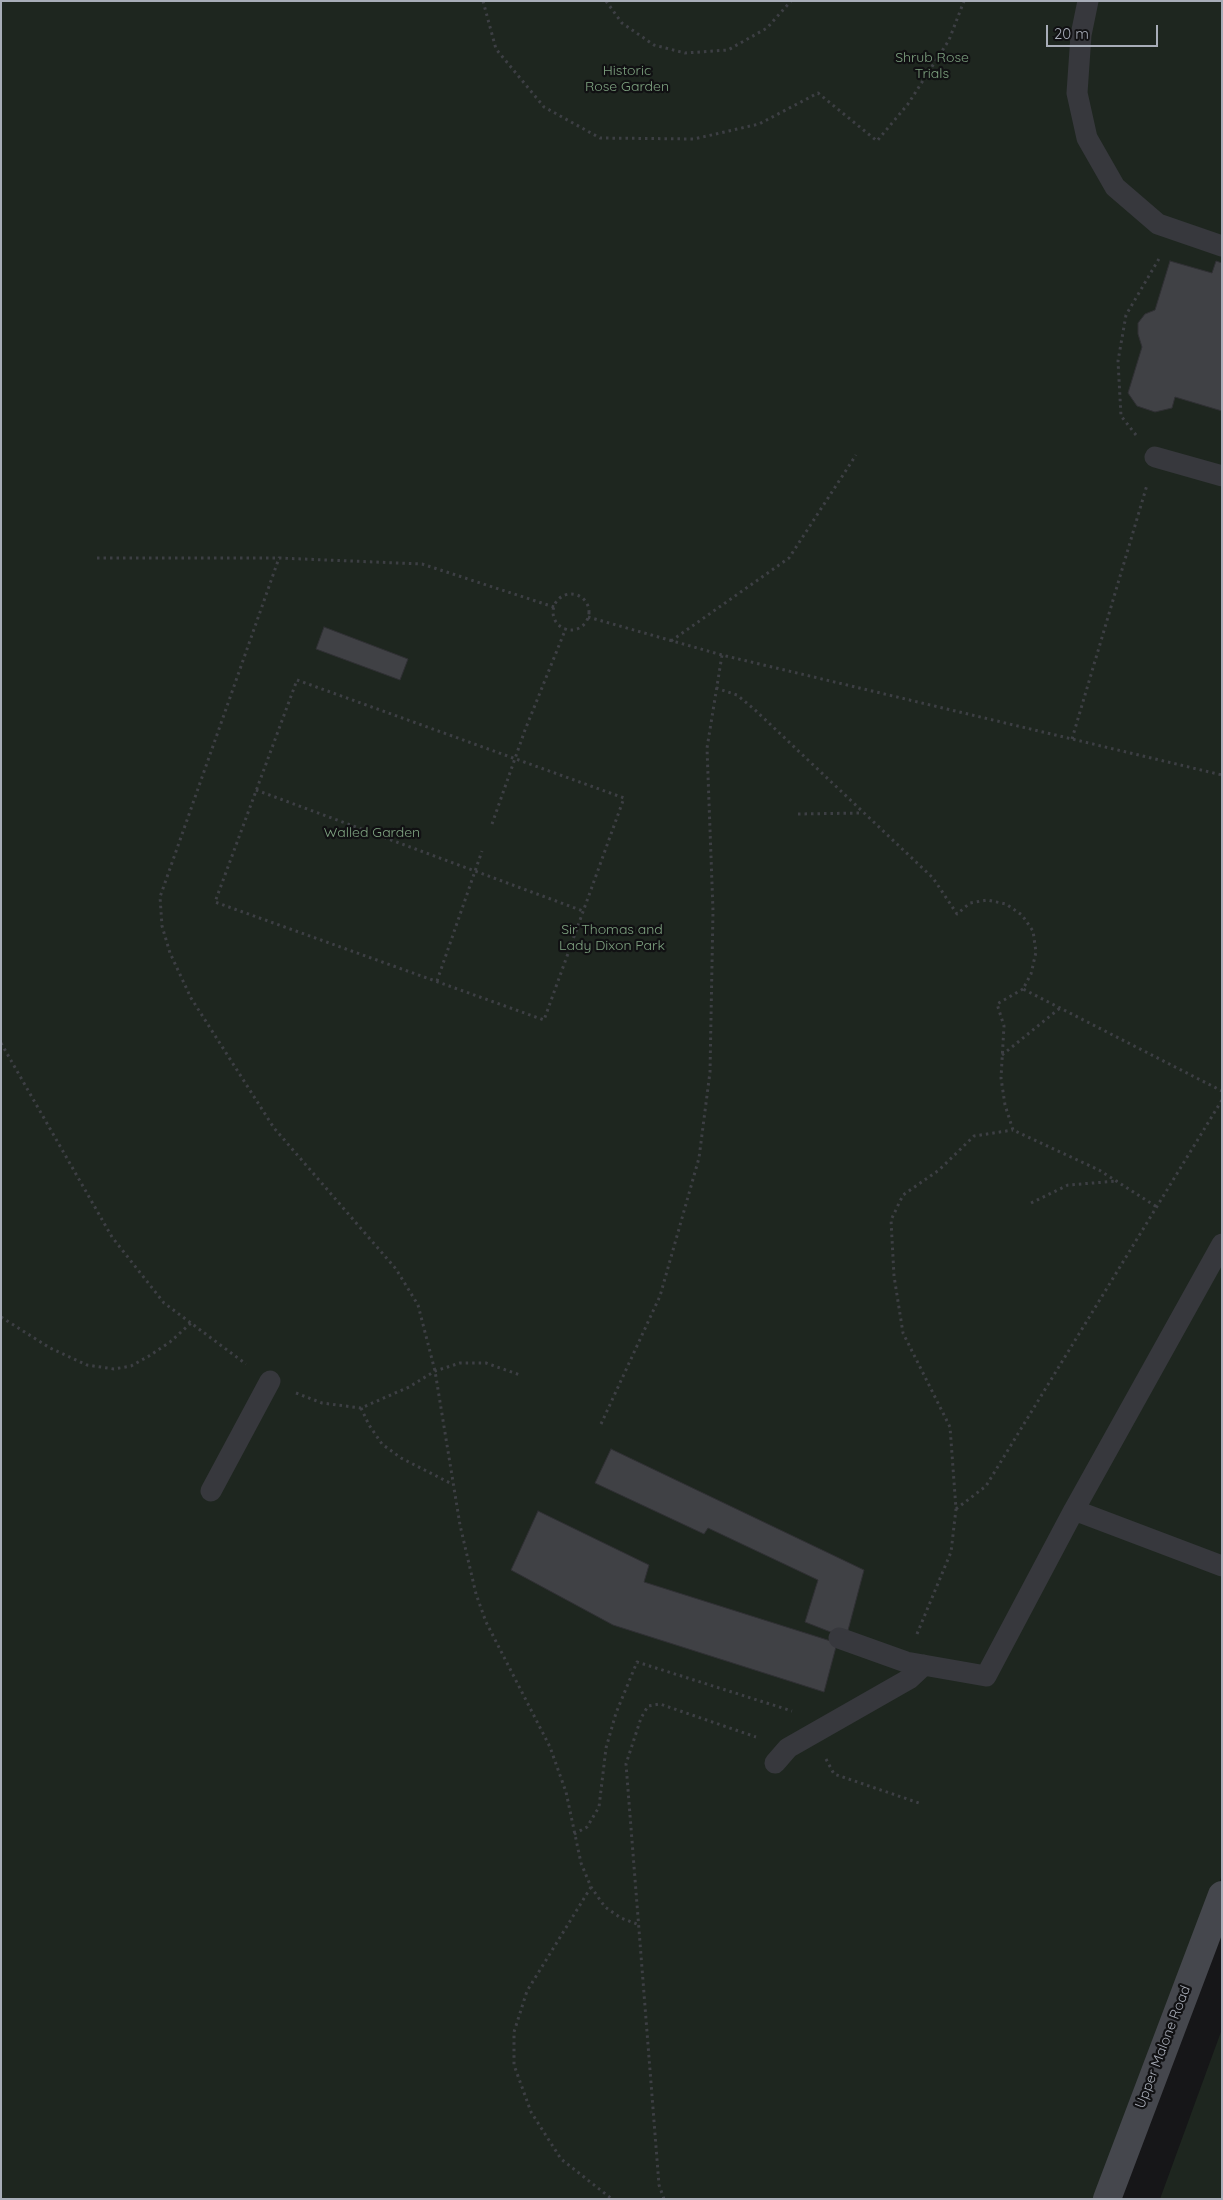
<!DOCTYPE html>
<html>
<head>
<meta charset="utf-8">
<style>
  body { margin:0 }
  #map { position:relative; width:1223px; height:2200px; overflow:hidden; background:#161618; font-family:Quicksand,sans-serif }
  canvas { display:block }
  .frame { position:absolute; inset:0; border:2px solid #a8adb8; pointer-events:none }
  .scale { position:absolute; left:1046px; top:25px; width:112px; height:22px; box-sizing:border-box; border:2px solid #a8adb8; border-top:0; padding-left:6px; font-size:15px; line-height:18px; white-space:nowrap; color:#a8adb8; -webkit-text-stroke:4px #111113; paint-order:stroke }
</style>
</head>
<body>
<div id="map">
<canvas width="1223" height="2200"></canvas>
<div class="frame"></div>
<div class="scale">20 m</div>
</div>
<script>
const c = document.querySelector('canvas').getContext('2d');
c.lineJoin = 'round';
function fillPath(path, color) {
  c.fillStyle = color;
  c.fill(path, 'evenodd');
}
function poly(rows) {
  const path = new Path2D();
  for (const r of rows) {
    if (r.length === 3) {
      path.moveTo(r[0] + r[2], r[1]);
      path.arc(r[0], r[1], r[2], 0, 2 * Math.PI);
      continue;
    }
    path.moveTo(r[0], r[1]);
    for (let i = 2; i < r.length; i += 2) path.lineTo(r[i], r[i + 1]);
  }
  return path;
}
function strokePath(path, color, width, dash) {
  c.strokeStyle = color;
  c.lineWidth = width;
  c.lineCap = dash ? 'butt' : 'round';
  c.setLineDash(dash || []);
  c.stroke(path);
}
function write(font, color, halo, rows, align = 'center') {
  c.font = font + ' Quicksand,sans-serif';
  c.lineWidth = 4.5;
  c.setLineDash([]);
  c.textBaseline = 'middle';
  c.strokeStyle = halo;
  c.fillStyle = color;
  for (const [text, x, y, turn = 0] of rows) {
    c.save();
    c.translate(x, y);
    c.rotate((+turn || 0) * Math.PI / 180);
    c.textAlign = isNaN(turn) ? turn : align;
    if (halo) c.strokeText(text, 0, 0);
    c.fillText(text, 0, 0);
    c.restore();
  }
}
fillPath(poly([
  [1,1,1222,1,1222,1875,1103,2199,1,2199],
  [1222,2029,1222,2199,1160,2199]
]), '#1e261f');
const building = poly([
  [1170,261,1212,273,1216,261,1222,263,1222,411,1175,397,1172,408,1155,412,1137,406,1128,393,1142,347,1138,334,1138,323,1145,314,1155,310,1170,261],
  [324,627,408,659,400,680,316,649,324,627],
  [611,1449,864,1570,846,1638,805,1622,818,1580,708,1528,704,1534,595,1483,611,1449],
  [538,1511,649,1565,644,1582,837,1643,824,1692,613,1625,511,1570,538,1511]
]);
fillPath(building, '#404145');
strokePath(building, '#303034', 1);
strokePath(poly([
  [483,1,496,49,544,107,600,138,694,139,759,124,818,93,877,141,908,104,949,40,964,1],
  [606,1,622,23,654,45,685,53,728,50,767,28,791,1],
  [1136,435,1121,416,1118,361,1126,315,1160,257],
  [97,558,279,558],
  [571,612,18],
  [554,607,422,564,279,558,160,897,162,926,170,953,191,998,274,1128,396,1269,418,1305,435,1371,460,1525,476,1594,486,1622,550,1747,566,1792,581,1863,591,1887,605,1907,621,1918,637,1924],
  [588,617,722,655],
  [671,641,789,558,856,455],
  [297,680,624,798,544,1020,215,902,297,680],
  [716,688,737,695,754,709,933,878,957,914,970,903,987,900,1006,904,1022,915,1033,931,1036,952,1031,974,1023,989,1222,1091],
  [1072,739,1147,485],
  [256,790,583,911],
  [798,814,862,813],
  [492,824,525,730,566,628],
  [437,981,482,851],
  [1023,989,997,1004,1004,1026,1001,1078,1005,1105,1013,1130,1099,1170,1157,1207],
  [1,1043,112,1237,164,1303,246,1364],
  [1002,1055,1060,1008],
  [1031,1203,1068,1185,1118,1181],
  [1,1317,50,1348,87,1365,114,1369,131,1366,149,1356,170,1342,191,1323],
  [296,1393,322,1403,361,1408,409,1387,435,1371,460,1363,486,1363,520,1375],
  [361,1408,369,1425,382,1444,401,1458,452,1484],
  [601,1424,660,1296,699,1158,710,1072,713,911,707,748,722,655,1222,775],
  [956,1509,986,1486,1222,1100],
  [917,1634,951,1552,956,1509,950,1427,903,1333,894,1276,891,1220,903,1195,939,1170,974,1136,1013,1130],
  [826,1759,834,1774,919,1803],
  [574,1834,587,1827,599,1807,606,1748,616,1713,637,1662,792,1711],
  [591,1887,527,1991,514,2032,514,2065,531,2112,561,2159,612,2199],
  [664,2199,659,2185,626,1764,641,1718,648,1706,660,1704,756,1737]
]), '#3d3f44', 3, [2.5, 4]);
strokePath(poly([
  [1088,1,1081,35,1077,93,1087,138,1115,187,1158,224,1222,246],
  [1155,457,1222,476],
  [211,1491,270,1381],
  [1074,1510,1222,1244],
  [839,1638,906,1662,986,1676,1074,1510,1222,1566],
  [775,1763,788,1748,909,1679,924,1665]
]), '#37383d', 21);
strokePath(poly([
  [1107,2199,1222,1895]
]), '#45474d', 28);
write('14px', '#7fa381', '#111113', [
  ["Shrub Rose",932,58],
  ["Trials",932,74],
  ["Historic",627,71],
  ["Rose Garden",627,87],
  ["Walled Garden",372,833],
  ["Sir Thomas and",612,930],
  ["Lady Dixon Park",612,946]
]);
write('14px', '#a8adb8', '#111113', [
  ["Upper Malone Road",1163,2047,-69]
]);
</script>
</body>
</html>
